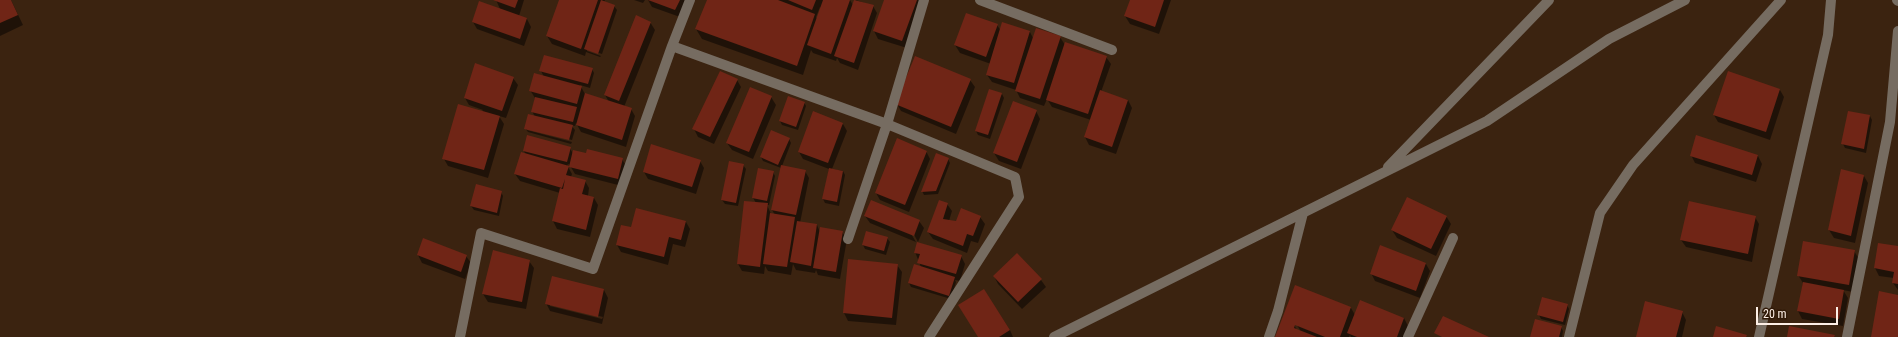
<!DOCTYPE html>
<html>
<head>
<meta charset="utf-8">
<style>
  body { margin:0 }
  #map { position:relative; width:1898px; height:337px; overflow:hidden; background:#3b2310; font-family:"Roboto Condensed",sans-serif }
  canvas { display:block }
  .scale { position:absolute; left:1756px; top:307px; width:82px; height:18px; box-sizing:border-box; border:2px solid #fdefe6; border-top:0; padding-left:5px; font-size:12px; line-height:14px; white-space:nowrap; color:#fdefe6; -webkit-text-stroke:3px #301907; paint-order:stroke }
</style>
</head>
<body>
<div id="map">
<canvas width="1898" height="337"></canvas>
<div class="scale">20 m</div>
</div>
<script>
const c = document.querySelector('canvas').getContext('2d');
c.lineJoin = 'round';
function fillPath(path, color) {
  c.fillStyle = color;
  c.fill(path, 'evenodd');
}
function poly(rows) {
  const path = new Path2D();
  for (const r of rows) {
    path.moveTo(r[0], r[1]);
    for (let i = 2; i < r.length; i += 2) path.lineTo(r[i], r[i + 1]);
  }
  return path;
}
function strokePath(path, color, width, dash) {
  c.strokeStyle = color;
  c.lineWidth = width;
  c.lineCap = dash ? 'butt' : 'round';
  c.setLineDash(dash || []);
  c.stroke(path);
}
fillPath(poly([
  [0,0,11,0,23,25,0,36],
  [496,0,524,0,519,16,527,19,531,27,524,46,477,29,473,22,500,9],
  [560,0,605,0,604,2,614,6,617,10,602,54,587,49,587,51,601,56,600,57,586,52,585,56,552,44,547,36],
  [634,0,645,0,643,3],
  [648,0,687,0,680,17,652,7],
  [708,0,850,0,853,5,856,0,873,6,877,13,858,70,840,63,837,58,836,61,813,53,811,50,803,75,702,39,696,29],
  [820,7,821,8,817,19,816,17],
  [885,0,923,0,907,48,878,39,874,31],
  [1131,0,1171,0,1159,34,1130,24,1125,16],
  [650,22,655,30,624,107,631,109,635,116,626,147,581,132,576,123,575,126,571,125,575,130,572,140,527,128,527,130,572,142,571,144,528,132,525,128,535,117,532,111,535,98,530,90,544,77,541,71,592,69,594,73,590,88,580,85,585,94,609,102,605,95],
  [997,25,1001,31,1030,32,1033,38,1060,37,1065,45,1106,57,1111,64,1101,92,1128,100,1132,108,1116,154,1089,145,1085,137,1091,120,1052,107,1047,99,1044,106,1020,98,1016,90,992,82,987,75,991,64,960,53,955,45],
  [513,78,518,85,506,118,499,116,504,124,488,178,448,166,444,159,483,110,469,105,465,98],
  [737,80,741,87,714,144,698,137,694,129],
  [970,80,975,87,956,134,901,111,897,104],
  [1780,90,1784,97,1770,140,1718,122,1714,115],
  [1002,94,1004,98,990,139,978,135,976,131],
  [771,97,776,105,753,159,732,150,727,143],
  [804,102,806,106,798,130,782,125,780,121],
  [1036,111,1040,119,1021,169,999,161,994,153],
  [1870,116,1872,120,1866,153,1845,148,1843,144],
  [843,124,847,131,832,169,843,171,845,175,839,206,825,203,823,199,829,169,803,159,799,152],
  [1697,137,1758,156,1762,164,1756,182,1695,163,1691,155],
  [789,139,791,143,782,166,805,171,809,178,800,223,817,225,820,232,842,232,847,239,840,279,818,275,816,270,815,273,796,270,793,264,791,275,768,271,765,266,764,274,742,271,738,264,756,203,753,198,773,172,775,176,769,205,767,205,771,214,775,215,772,210,781,168,763,161,761,157],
  [570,148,573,154,622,159,626,166,622,186,575,174,569,164,567,165,572,174,571,177,585,181,589,188,588,196,594,198,598,205,590,237,557,229,553,221,560,193,520,181,515,174,526,155,524,151],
  [926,151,930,159,909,212,880,200,876,193],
  [948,159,950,163,938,194,924,195,922,191],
  [700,161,704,168,696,194,648,179,644,172],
  [743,165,746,169,738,206,725,204,722,200],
  [1864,176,1868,183,1855,243,1834,238,1829,230],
  [501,192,503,196,499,216,474,210,471,206],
  [947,204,952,211,949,221,957,222,980,217,985,224,978,243,971,241,967,253,933,239,928,232],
  [865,216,919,221,924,228,918,242,912,231,910,232,916,242,870,223],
  [1446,216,1451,224,1436,256,1397,238,1392,230],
  [1755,217,1759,224,1752,262,1686,247,1681,240],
  [686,222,690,229,685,247,673,244,668,265,621,252,617,245,632,228],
  [887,238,890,242,886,255,865,249,863,245],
  [424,239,466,256,471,263,465,279,422,263,418,255],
  [1898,247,1898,290,1893,283,1894,278,1879,276,1875,268],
  [1854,251,1859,259,1853,292,1843,290,1848,298,1843,326,1802,319,1798,311,1803,283,1798,275],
  [915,252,961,256,965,264,960,281,955,280,956,282,951,299,911,287,909,283,921,267],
  [1017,254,1041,280,1046,287,1022,309,998,284,994,276],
  [529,261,534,268,526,309,488,302,483,294],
  [1426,264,1430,271,1420,298,1375,281,1371,273],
  [897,265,902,272,896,325,848,321,844,313],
  [1295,287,1351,308,1355,315,1404,318,1408,326,1404,337,1351,337,1350,335,1349,337,1276,337],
  [1294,320,1300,330,1297,330,1292,321],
  [604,290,608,298,602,324,550,311,546,303],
  [550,304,603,317,602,319,550,306],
  [984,290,1010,330,1013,337,978,337],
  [1567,305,1569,309,1565,325,1541,319,1539,315],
  [1682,312,1686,320,1682,337,1637,337],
  [1561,327,1563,331,1562,337,1531,337]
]), '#0007');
fillPath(poly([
  [0,0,11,0,18,15,0,23],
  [493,0,518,0,515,8],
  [559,0,598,0,581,49,546,36],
  [601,0,615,5,598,54,584,49],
  [648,0,680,0,675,10],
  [707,0,778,0,815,14,797,66,695,29],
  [788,0,816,0,812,10],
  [823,0,850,0,831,54,807,45],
  [854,0,874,5,854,63,834,56],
  [884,0,917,0,902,41,873,31],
  [1130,0,1164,0,1155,27,1124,16],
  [479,1,527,18,520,39,472,22],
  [966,13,998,24,986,57,954,45],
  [636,15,651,22,619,101,604,95],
  [1002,22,1030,31,1014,83,986,75],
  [1036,28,1061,36,1040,99,1015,91],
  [1065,42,1107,56,1088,114,1046,100],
  [544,55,593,68,588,84,539,71],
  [915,56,971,79,951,127,895,104],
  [475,63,514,77,502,111,464,98],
  [720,71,738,79,710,137,692,129],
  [1728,71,1780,89,1766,132,1713,115],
  [534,73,582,86,577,104,529,91],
  [750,87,772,96,749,152,726,143],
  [989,89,1002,93,988,135,975,131],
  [1100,90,1128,100,1112,147,1084,137],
  [585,93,632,108,622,140,576,125],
  [788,96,805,102,796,127,779,121],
  [535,97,577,107,573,122,531,112],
  [1013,101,1037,110,1017,162,993,153],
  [458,104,500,116,484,170,442,159],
  [813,111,843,123,828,163,798,152],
  [1848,111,1870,115,1864,149,1841,144],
  [528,114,573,125,569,140,524,129],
  [771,130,790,138,778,165,760,157],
  [527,135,571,147,567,162,523,151],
  [1696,135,1758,155,1752,175,1690,156],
  [897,138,927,151,905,205,875,193],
  [651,144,701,160,692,187,643,172],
  [587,149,623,158,618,179,569,167,573,150,586,153],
  [521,152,569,166,566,175,586,180,582,194,594,197,586,230,552,221,560,188,563,189,565,179,562,188,514,174],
  [936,153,949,158,936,191,921,192],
  [729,161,744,164,736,203,721,200],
  [781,165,806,170,796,215,771,210],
  [758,168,774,171,767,201,752,198],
  [829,168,843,171,837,202,822,199],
  [1841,169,1864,175,1851,236,1828,230],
  [476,184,502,191,497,213,470,206],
  [1407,197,1447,216,1431,249,1391,230],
  [871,200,920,220,914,236,864,216],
  [939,200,948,203,943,219,956,221,961,208,981,216,973,236,967,234,963,246,927,232],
  [744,201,768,203,760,267,737,264],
  [1689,201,1756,216,1748,254,1680,240],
  [636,208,686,221,681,240,669,237,664,257,616,245,621,225,631,227],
  [770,213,795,217,787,267,763,264],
  [797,221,817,224,811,266,790,262],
  [820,227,843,231,836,272,813,268],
  [866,231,888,237,884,251,862,245],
  [423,238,467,255,461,272,417,255],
  [1803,241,1855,250,1849,285,1797,276],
  [917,242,962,255,956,274,917,263,920,254,914,253],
  [1878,243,1898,246,1898,284,1892,283,1894,272,1874,268],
  [1380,245,1426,263,1416,291,1370,274],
  [493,250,530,260,522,302,482,294],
  [1017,253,1042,279,1018,302,993,276],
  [848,259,898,264,892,318,843,313],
  [914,264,955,277,949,296,908,283],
  [552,276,604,289,598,317,545,304],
  [1803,282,1844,290,1839,319,1797,311],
  [1295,285,1351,307,1340,337,1325,337,1295,325,1294,328,1317,337,1275,337],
  [984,289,1010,330,999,337,978,337,958,305],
  [1879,291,1898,295,1898,337,1871,337],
  [1542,297,1568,304,1563,322,1537,315],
  [1360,300,1404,318,1397,337,1357,337,1347,333],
  [1645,301,1683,311,1676,337,1636,337],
  [1443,316,1489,337,1442,337,1434,333],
  [1535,319,1562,326,1559,337,1530,337],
  [1716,326,1747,335,1746,337,1713,337],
  [1789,326,1835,335,1834,337,1787,337]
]), '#702516');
strokePath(poly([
  [980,0,1112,50],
  [1897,0,1898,1],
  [672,46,887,124,1015,177,1019,197,929,337],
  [1388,167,1549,0],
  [848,239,887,124,924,0],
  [460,337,481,233,593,269,672,46,690,0],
  [1054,337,1487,121,1609,39,1685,0],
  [1269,337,1278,311,1303,213],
  [1408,337,1453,238],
  [1569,337,1600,213,1633,165,1781,0],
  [1759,337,1828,35,1831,0],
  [1847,337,1890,122,1898,31]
]), '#766c61', 10);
</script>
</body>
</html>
